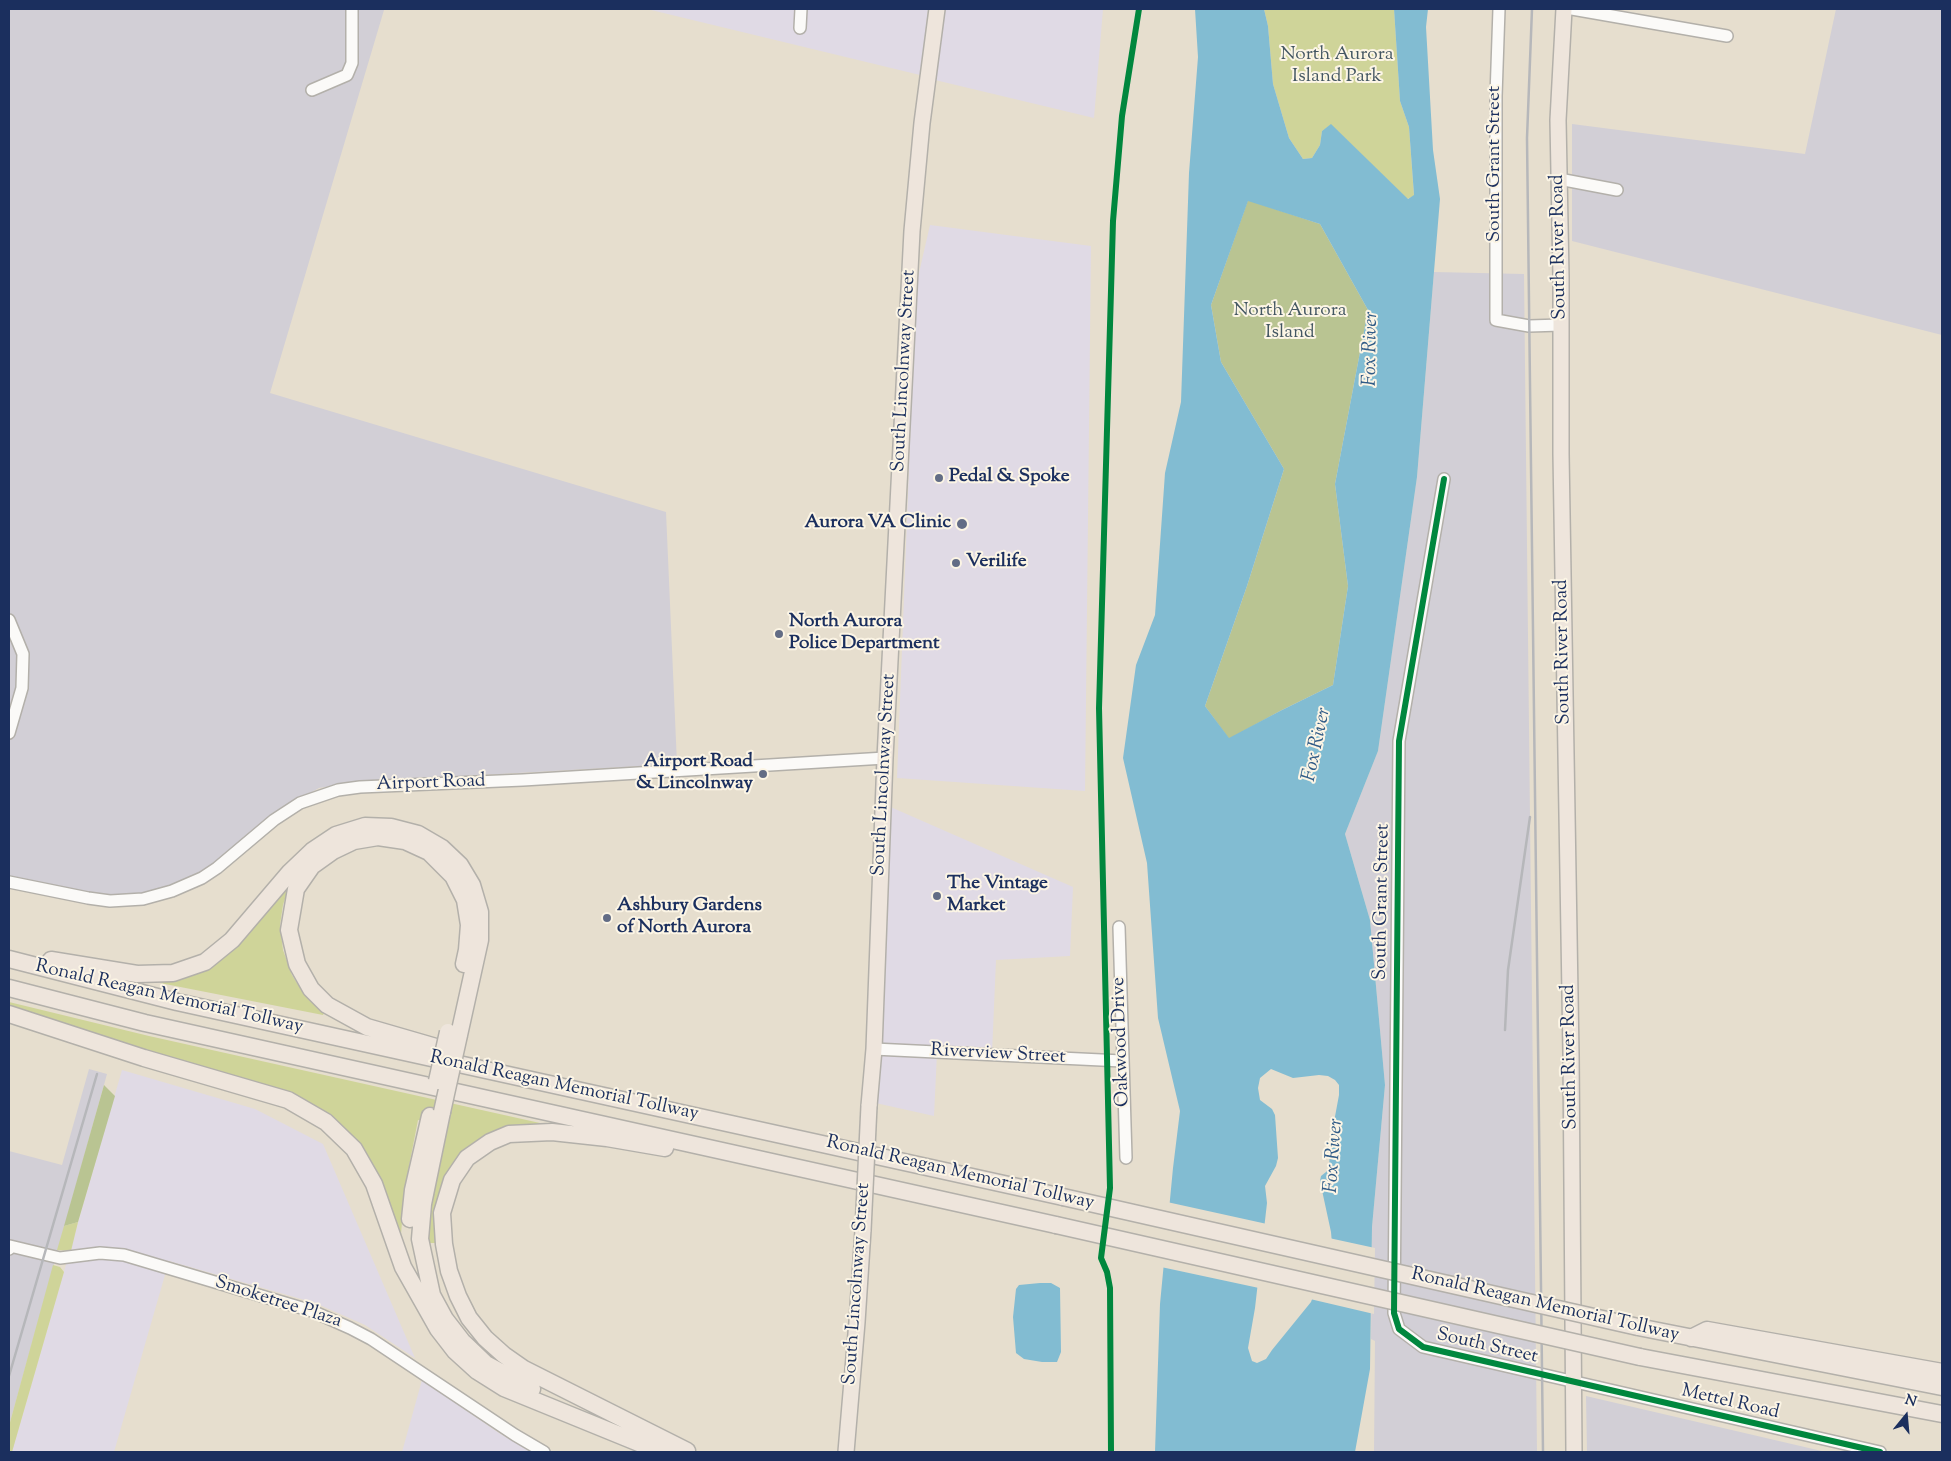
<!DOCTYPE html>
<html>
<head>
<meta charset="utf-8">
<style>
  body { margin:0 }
  #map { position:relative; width:1951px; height:1461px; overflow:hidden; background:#e6dece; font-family:"Sorts Mill Goudy",serif }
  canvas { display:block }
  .frame { position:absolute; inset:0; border:10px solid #1b2f5e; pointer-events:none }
  .north { position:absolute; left:1881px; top:1391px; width:50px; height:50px; -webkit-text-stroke:4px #fcf5e5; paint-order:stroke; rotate:17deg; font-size:14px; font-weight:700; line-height:20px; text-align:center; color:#1b2f5e }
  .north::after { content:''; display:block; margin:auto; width:18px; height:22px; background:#1b2f5e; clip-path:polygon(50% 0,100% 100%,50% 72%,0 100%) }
</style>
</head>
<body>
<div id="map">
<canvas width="1951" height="1461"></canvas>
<div class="frame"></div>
<div class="north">N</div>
</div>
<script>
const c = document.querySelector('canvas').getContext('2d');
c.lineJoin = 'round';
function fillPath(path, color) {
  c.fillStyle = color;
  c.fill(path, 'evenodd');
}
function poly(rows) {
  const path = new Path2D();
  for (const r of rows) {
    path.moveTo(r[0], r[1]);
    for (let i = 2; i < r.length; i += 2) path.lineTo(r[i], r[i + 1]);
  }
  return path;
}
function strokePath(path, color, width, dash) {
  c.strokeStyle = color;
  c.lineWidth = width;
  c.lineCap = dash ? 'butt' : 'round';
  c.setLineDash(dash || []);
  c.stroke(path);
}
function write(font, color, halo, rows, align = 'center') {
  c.font = font + ' "Sorts Mill Goudy",serif';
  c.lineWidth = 4;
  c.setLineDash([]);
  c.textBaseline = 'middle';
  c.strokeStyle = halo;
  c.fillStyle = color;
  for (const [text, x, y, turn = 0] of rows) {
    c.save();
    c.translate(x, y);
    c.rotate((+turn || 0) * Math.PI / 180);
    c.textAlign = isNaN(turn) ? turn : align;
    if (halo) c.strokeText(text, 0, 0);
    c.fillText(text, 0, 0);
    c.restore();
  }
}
fillPath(poly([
  [647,9,928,9,920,75],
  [944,9,1103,9,1094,118,935,80],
  [930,225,1091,246,1085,791,897,778,916,286],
  [886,805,1073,887,1070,956,996,960,992,1053,875,1048],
  [874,1050,937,1053,934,1116,871,1102],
  [122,1070,255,1109,323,1144,415,1358,365,1325,315,1303,169,1261,114,1452,12,1452],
  [422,1380,499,1433,531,1452,402,1452]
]), '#e0dae5');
fillPath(poly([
  [9,9,384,10,270,393,666,512,677,764,358,782,319,788,289,805,203,874,165,893,126,899,9,878],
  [1836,9,1942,9,1942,335,1572,241,1572,124,1805,154],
  [1434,272,1524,274,1537,1452,1374,1452,1375,1341,1371,1339,1372,1227,1385,1085,1370,920,1345,834,1378,751,1417,477],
  [89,1069,107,1074,9,1426,9,1151,62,1165],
  [1586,1396,1826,1452,1587,1452]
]), '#d2cfd6');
fillPath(poly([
  [1264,9,1394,9,1400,101,1409,127,1414,196,1407,199,1331,125,1322,131,1320,145,1312,158,1303,159,1289,138,1273,84,1268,26],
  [291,880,283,905,280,925,283,950,292,975,302,991,324,1013,323,1015,160,983,178,979],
  [9,1002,149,1036,540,1123,540,1126,469,1148,436,1243,428,1243,431,1209,448,1126,418,1120,405,1187,401,1234,379,1176,367,1154,343,1127,314,1105,276,1088,155,1053,9,1008],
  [78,1222,71,1251,57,1250,64,1226],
  [53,1265,60,1267,64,1272,12,1452,9,1452,9,1426]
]), '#cfd499');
fillPath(poly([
  [1248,200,1320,224,1368,310,1335,484,1348,586,1333,685,1280,711,1229,739,1205,706,1247,586,1284,469,1221,362,1211,305],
  [104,1085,115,1096,78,1222,64,1226]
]), '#b9c492');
fillPath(poly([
  [1195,9,1264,9,1268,26,1273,84,1289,138,1303,159,1312,158,1320,145,1322,131,1331,124,1408,199,1414,195,1409,127,1400,101,1394,9,1428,9,1426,27,1433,150,1440,199,1417,477,1378,751,1345,834,1370,920,1385,1085,1372,1227,1370,1369,1355,1452,1155,1452,1160,1304,1173,1168,1180,1111,1158,1018,1147,863,1123,758,1136,665,1155,615,1165,473,1181,402,1189,173,1198,57],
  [1248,201,1320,224,1368,310,1335,484,1348,586,1333,685,1280,711,1229,738,1205,706,1247,586,1284,469,1221,362,1211,305],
  [1271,1069,1293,1078,1319,1075,1328,1076,1335,1080,1339,1085,1339,1095,1331,1138,1329,1166,1326,1172,1321,1176,1320,1181,1331,1232,1332,1244,1311,1302,1272,1350,1266,1359,1257,1363,1252,1361,1248,1348,1255,1308,1267,1203,1265,1186,1276,1166,1278,1158,1275,1115,1272,1109,1260,1100,1258,1088,1260,1078],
  [1040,1283,1051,1283,1060,1288,1061,1352,1057,1362,1042,1362,1024,1359,1016,1353,1013,1317,1016,1289,1019,1285]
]), '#82bcd2');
fillPath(poly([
  [1167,1202,1267,1224,1259,1288,1161,1267],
  [1329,1238,1375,1248,1374,1314,1310,1299,1320,1275,1329,1244]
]), '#e6dece');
const minor = poly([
  [1499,9,1496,96,1496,320,1529,326,1561,325],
  [1572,9,1727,36],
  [800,28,801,9],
  [312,90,347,75,352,63,352,9],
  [1559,179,1617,190],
  [1444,479,1399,741,1394,1313,1399,1329,1423,1347,1880,1452],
  [9,620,23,654,22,688,9,733],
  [9,882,88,898,110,901,143,899,172,891,202,878,217,868,274,820,300,803,338,790,360,787,523,780,885,758],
  [1119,927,1126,1158],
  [874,1049,1122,1061],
  [9,1249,10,1246,60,1258,100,1253,124,1255,312,1311,350,1328,371,1339,515,1435,544,1452]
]);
const major = poly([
  [1564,9,1558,120,1561,277,1561,454,1571,1054,1574,1452],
  [869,1106,874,1049,885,758,912,231,922,123,937,9],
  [846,1452,857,1322,863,1230]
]);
const highway = poly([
  [9,959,177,1002,1063,1197],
  [51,960,137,974,173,973,205,962,232,940,290,872,312,851,336,835,365,826,391,827,418,834,442,848,460,865,472,885,480,912,480,940,459,1035],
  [9,988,145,1023,1056,1225],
  [9,1014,144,1058,288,1100,326,1122,354,1149,374,1184,403,1267,438,1329,455,1351,477,1371,504,1388,661,1452],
  [445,1051,436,1047,367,1027,327,1005,311,989,297,964,289,930,296,889,312,866,333,851,354,841,378,837,405,841,429,852,453,876,465,900,469,925,467,950,464,964],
  [442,1112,423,1204,420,1239,432,1295,445,1319,462,1341,486,1364,532,1389],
  [665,1148,607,1138,552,1132,509,1134,490,1142,467,1158,452,1180,442,1213,444,1244,449,1271,458,1296,469,1318,485,1338,504,1355,524,1369,687,1451],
  [410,1219,413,1190,430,1116],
  [1638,1327,1942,1387],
  [1691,1338,1707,1330,1942,1372],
  [1640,1357,1942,1414]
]);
strokePath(minor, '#b3b0aa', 14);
strokePath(major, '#b3b0aa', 18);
strokePath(highway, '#b3b0aa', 19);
strokePath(minor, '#fbfaf8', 11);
strokePath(major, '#eee5dc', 15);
strokePath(highway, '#eee5dc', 16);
strokePath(poly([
  [1532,9,1527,138,1543,1452],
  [1505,1030,1508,970,1530,817],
  [9,1376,97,1074]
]), '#b6b7ba', 2.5);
const majorBridge = poly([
  [863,1230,869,1106]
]);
const highwayBridge = poly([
  [437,1081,448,1032],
  [442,1112,459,1035],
  [1063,1197,1638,1327],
  [1056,1225,1640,1357]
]);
strokePath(majorBridge, '#b3b0aa', 18, []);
strokePath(highwayBridge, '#b3b0aa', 19, []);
strokePath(majorBridge, '#eee5dc', 15);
strokePath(highwayBridge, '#eee5dc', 16);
strokePath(poly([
  [1444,479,1399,741,1394,1313,1399,1329,1423,1347,1880,1452],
  [1111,1452,1110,1288,1107,1272,1101,1258,1110,1188,1099,708,1113,221,1122,116,1139,9]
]), '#00873e', 6);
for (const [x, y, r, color] of [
  [939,478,5,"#626c85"],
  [962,524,6,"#626c85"],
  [956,563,5,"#626c85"],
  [779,634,5,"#626c85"],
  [763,774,5,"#626c85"],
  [937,896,5,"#626c85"],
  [607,918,5,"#626c85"]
]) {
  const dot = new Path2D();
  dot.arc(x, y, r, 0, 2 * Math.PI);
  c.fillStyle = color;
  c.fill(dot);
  strokePath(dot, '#fcf5e5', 2);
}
write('19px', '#435662', '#fcf5e5', [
  ["North Aurora",1337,56],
  ["Island Park",1337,78],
  ["North Aurora",1290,312],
  ["Island",1290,334]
]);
write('19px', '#1b2f5e', '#fcf5e5', [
  ["South Grant Street",1496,164,-90],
  ["South River Road",1560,247,-91],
  ["South Lincolnway Street",905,371,-87],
  ["South River Road",1564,652,-91],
  ["South Lincolnway Street",885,775,-87],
  ["Airport Road",431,784,-2],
  ["South Grant Street",1383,902,-89],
  ["Ronald Reagan Memorial Tollway",169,998,13],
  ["Oakwood Drive",1122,1042,-92],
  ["Riverview Street",998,1055,3],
  ["South River Road",1571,1057,-91],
  ["Ronald Reagan Memorial Tollway",564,1087,12],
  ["Ronald Reagan Memorial Tollway",960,1174,13],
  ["South Lincolnway Street",858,1284,-86],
  ["Smoketree Plaza",278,1303,18],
  ["Ronald Reagan Memorial Tollway",1545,1306,13],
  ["South Street",1487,1347,13],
  ["Mettel Road",1730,1403,13]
]);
write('bold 19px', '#1b2f5e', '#fcf5e5', [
  ["Pedal & Spoke",949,478],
  ["Aurora VA Clinic",951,524,"right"],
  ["Verilife",966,563],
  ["North Aurora",789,623],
  ["Police Department",789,645],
  ["Airport Road",753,763,"right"],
  ["& Lincolnway",753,785,"right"],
  ["The Vintage",947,885],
  ["Market",947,907],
  ["Ashbury Gardens",617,907],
  ["of North Aurora",617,929]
], 'left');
write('italic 20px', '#305b87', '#fcf5e5', [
  ["Fox River",1372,349,-89],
  ["Fox River",1318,745,-78],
  ["Fox River",1335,1156,-86]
]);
</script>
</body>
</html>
